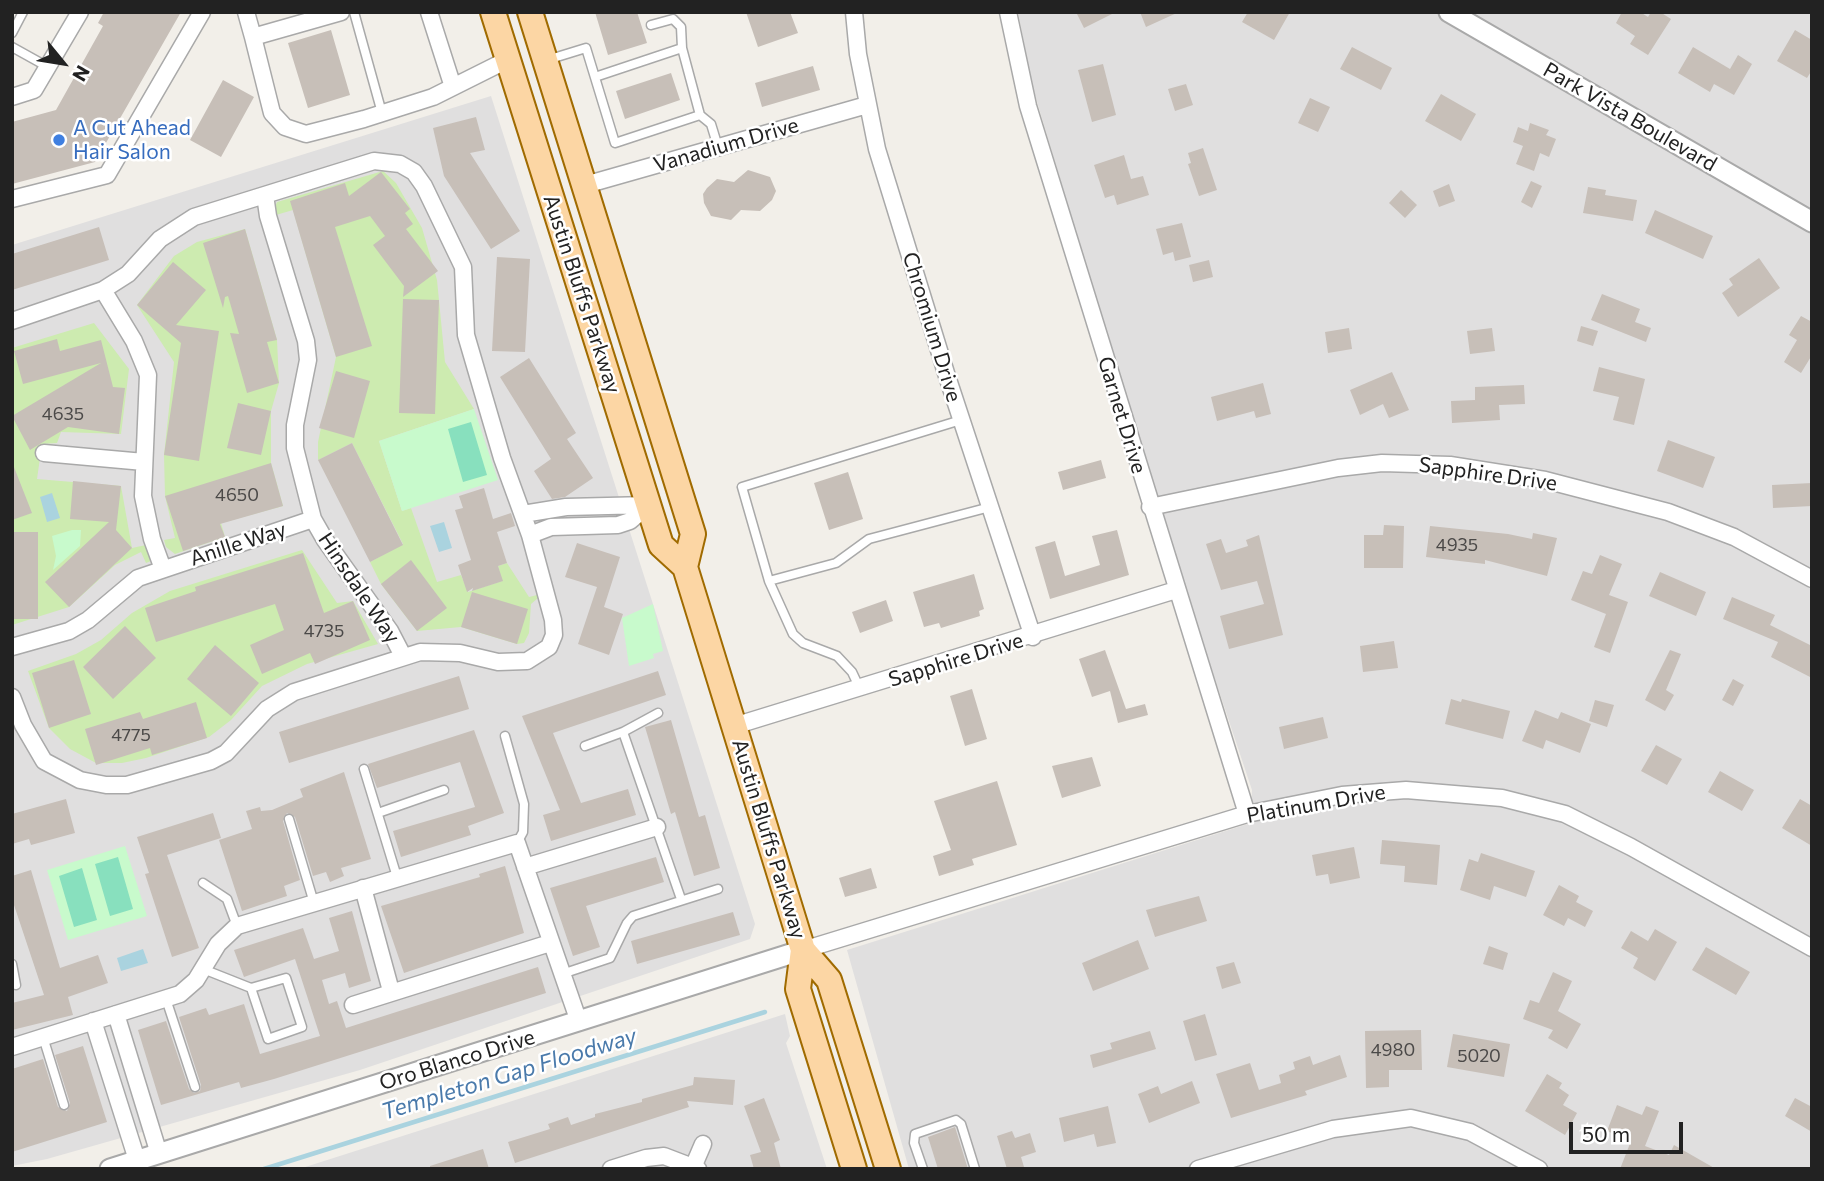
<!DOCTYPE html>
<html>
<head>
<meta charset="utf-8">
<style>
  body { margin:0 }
  #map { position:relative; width:1824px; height:1181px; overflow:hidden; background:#f2efe9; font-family:Commissioner,sans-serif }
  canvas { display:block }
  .frame { position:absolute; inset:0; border:14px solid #222; pointer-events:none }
  .north { position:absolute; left:28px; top:28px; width:70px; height:70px; -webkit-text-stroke:5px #fff; paint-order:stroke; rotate:120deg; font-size:19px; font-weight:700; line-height:28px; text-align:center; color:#222 }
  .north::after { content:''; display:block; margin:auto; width:24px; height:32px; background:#222; clip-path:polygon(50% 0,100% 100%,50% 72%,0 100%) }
  .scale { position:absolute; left:1569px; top:1122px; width:114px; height:32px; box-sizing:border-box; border:4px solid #222; border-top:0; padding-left:9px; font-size:21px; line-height:24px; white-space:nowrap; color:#222; -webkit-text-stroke:5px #fff; paint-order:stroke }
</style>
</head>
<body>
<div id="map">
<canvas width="1824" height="1181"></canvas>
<div class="frame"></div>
<div class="north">N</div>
<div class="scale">50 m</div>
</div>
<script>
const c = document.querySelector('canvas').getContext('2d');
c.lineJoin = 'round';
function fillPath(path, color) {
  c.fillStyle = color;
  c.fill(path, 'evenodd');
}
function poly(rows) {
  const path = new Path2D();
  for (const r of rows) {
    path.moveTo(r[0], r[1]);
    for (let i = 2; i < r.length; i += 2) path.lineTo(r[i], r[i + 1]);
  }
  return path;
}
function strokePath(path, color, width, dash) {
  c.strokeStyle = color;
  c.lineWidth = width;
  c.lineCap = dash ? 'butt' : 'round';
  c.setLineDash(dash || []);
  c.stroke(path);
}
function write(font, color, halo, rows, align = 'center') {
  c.font = font + ' Commissioner,sans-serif';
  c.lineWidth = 5;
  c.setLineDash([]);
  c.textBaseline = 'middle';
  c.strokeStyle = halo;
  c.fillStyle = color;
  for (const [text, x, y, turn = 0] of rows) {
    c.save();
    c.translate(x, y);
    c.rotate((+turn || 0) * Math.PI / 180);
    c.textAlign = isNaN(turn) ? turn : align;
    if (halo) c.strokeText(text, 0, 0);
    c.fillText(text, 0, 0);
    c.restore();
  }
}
fillPath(poly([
  [1018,12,1812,12,1812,1169,909,1169,847,950,1251,823,1252,790,1208,658,1076,232,1032,85],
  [491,96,755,924,750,939,360,1070,47,1159,12,1166,12,245],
  [785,1014,790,1036,786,1043,827,1169,299,1169]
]), '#e0dfdf');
fillPath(poly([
  [383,171,396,183,422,228,437,280,445,362,474,409,379,441,402,511,411,508,437,582,461,575,468,592,502,581,498,566,507,563,529,597,537,595,538,598,531,604,529,633,524,643,517,644,461,627,417,631,381,584,370,562,403,544,352,443,318,460,318,442,336,357,293,210,276,215,273,212,277,202],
  [245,229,277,340,279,383,271,411,271,463,283,506,221,523,225,537,175,554,166,547,164,540,175,538,165,496,164,455,174,362,137,305,174,256,197,242],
  [94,323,129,369,121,434,61,432,57,443,42,444,37,479,121,486,132,548,146,545,151,561,146,563,141,552,115,565,69,607,12,625,12,348],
  [302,550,337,603,353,601,378,644,307,664,262,686,231,720,209,737,146,758,122,763,96,763,70,749,49,728,28,671,76,654,101,640,132,613,170,591]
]), '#cdebb0');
fillPath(poly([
  [474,409,498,480,402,511,379,441],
  [72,530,81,530,80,546,53,570,56,556,52,536],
  [653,604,663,651,653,654,654,658,629,666,622,618],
  [125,846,147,916,68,940,47,870]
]), '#c8facc');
fillPath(poly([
  [471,422,487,475,463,482,448,429],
  [118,857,133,909,110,916,95,864],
  [82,868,97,920,74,927,59,876]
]), '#88e0be');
fillPath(poly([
  [52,493,60,518,47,522,40,497],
  [444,522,452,548,439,552,430,526],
  [143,949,148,963,121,971,117,958]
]), '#aad3df');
strokePath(poly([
  [264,1169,765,1012]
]), '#aad3df', 4.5);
fillPath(poly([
  [104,12,181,12,95,162,12,184,12,122,56,110,103,26,98,23],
  [595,12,637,12,647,43,608,55],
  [746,12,790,12,798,33,758,47],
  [1076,12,1116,12,1084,28],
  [1140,12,1179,12,1146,27],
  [1248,12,1290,12,1274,40,1242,22],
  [1622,12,1640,12,1648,17,1651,12,1660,12,1671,19,1648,55,1630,44,1635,36,1616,23],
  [331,30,350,95,308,108,288,43],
  [1795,30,1812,40,1812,70,1807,78,1777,61],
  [1352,47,1392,68,1381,90,1340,69],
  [1693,47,1730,69,1738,55,1752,64,1734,95,1714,84,1710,92,1678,73],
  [1103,64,1116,115,1092,122,1078,70],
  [813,66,820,90,762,107,755,83],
  [671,73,680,100,625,119,616,91],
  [223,80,254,97,221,157,190,140],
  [1186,84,1193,105,1175,111,1168,89],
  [1441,94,1476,114,1461,141,1425,121],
  [1310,98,1330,107,1318,132,1298,123],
  [476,117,485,150,470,153,520,231,491,249,444,176,433,128],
  [1530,123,1549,130,1546,135,1556,139,1549,157,1540,153,1534,171,1516,164,1523,146,1513,142,1518,127,1528,131],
  [1203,148,1217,190,1199,196,1188,164,1191,163,1188,153],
  [1124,155,1131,179,1143,176,1149,195,1117,205,1114,195,1105,198,1094,165],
  [748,170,770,177,776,191,772,200,760,211,741,210,731,220,711,216,704,203,703,194,707,188,717,179,734,182],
  [381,172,410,209,405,213,413,224,406,229,438,271,403,297,404,286,373,245,385,236,370,216,335,227,372,346,336,357,290,201,345,183,349,196],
  [1531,181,1542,186,1532,208,1521,202],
  [1449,184,1455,201,1439,207,1433,191],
  [1588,187,1606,190,1605,195,1637,200,1633,221,1583,213],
  [1401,190,1417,205,1405,218,1389,203],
  [1655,210,1713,236,1703,259,1645,233],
  [1182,223,1191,257,1175,261,1173,252,1163,255,1156,229],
  [99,227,109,260,12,290,12,254],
  [245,229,277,340,267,342,279,383,247,393,230,333,239,334,228,296,225,297,223,308,203,243],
  [497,257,530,259,525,352,492,351],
  [1759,258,1780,288,1738,317,1722,293,1733,285,1729,279],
  [1209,260,1213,277,1193,282,1189,265],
  [173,262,206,290,176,325,219,331,199,461,164,455,181,343,137,305],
  [1602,294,1640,309,1635,322,1651,328,1646,342,1591,320],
  [403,299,439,300,435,414,399,413],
  [1801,316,1812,322,1812,355,1801,373,1784,362,1797,340,1789,335],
  [1581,326,1598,331,1593,346,1577,341],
  [1349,328,1352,349,1328,353,1325,332],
  [1492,328,1495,351,1470,354,1467,331],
  [57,339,60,351,101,340,113,387,125,388,119,434,68,427,30,450,12,416,101,363,23,384,14,351],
  [529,358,576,433,567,439,593,478,565,497,552,499,534,471,551,459,500,377],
  [1599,367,1645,379,1634,425,1613,420,1619,397,1593,391],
  [336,371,370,381,354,438,319,428],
  [1392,372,1409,410,1389,418,1383,404,1360,415,1350,390],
  [1263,383,1271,414,1256,418,1254,411,1217,421,1211,397],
  [1524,385,1525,404,1499,405,1500,420,1452,423,1451,401,1475,400,1475,387],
  [238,403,271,411,261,455,227,448],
  [1668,440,1715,457,1703,488,1657,471],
  [352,443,403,545,370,562,318,460],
  [1101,460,1106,478,1063,490,1058,472],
  [12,462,32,513,12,520],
  [271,463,283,506,220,524,225,537,183,551,165,496],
  [848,472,863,519,829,530,814,483],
  [73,481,121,486,116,530,132,548,69,607,45,582,109,522,70,519],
  [1812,483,1812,506,1773,508,1772,485],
  [484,488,493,519,511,513,515,526,497,532,507,563,498,566,503,581,472,591,473,588,467,592,458,565,471,560,455,510,463,508,459,496],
  [1384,525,1404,526,1403,568,1364,568,1364,535,1383,535],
  [1430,526,1508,534,1532,539,1533,533,1557,538,1547,576,1485,560,1485,564,1426,557],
  [1117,530,1129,575,1050,599,1035,547,1055,541,1065,576,1100,565,1092,536],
  [12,532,38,532,38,619,12,619],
  [1259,535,1283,635,1229,649,1220,616,1264,604,1257,581,1221,590,1206,544,1221,539,1226,553,1248,546,1246,540],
  [577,543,620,557,604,607,623,614,609,655,578,644,597,587,565,577],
  [303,553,324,613,353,601,370,640,315,664,310,653,262,674,250,645,284,630,275,604,156,642,145,608,196,591,195,587],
  [1600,555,1622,564,1609,595,1628,602,1610,653,1594,647,1606,614,1571,600,1583,571,1592,574],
  [411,560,447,608,417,631,381,584],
  [1660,572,1706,592,1696,616,1649,596],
  [974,574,984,609,979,611,980,616,941,628,939,623,924,627,913,592],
  [472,592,528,609,517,644,461,627],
  [1732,597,1775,615,1770,625,1812,646,1812,678,1771,657,1778,642,1723,619],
  [886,600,893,621,860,633,852,612],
  [125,626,156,658,113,699,83,667],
  [1394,641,1398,668,1363,672,1360,646],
  [215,645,259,683,231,716,187,679],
  [1105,650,1126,709,1145,704,1148,715,1118,723,1110,691,1092,697,1079,659],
  [1670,650,1681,654,1666,690,1674,695,1665,711,1645,700],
  [74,660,91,714,49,728,32,673],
  [658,671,666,695,553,733,581,803,628,789,636,815,551,841,543,815,560,810,522,716],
  [459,676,469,709,289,763,279,732],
  [1733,679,1744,685,1733,706,1722,700],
  [972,689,987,739,965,746,950,696],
  [1451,699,1461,702,1462,699,1510,711,1503,739,1445,724],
  [1595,700,1614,705,1607,727,1589,721],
  [196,702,207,738,152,755,150,748,96,765,85,729,140,712,143,719],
  [1535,710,1558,719,1561,712,1591,724,1580,753,1546,740,1543,749,1522,741],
  [1323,717,1328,738,1284,749,1279,727],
  [671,720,699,817,705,815,720,868,694,876,675,812,671,814,645,727],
  [474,730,504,813,468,826,471,835,401,857,393,831,475,807,460,762,377,788,368,764],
  [1656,745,1682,759,1667,785,1641,771],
  [1092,757,1101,786,1062,798,1052,766],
  [1720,771,1754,790,1742,811,1708,792],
  [344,772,371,859,341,868,344,876,330,882,326,872,313,876,295,817,287,813,283,821,300,880,284,886,287,896,242,911,219,840,252,829,246,811,260,807,261,811,272,810,303,797,300,789],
  [997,781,1017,845,972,859,974,865,939,876,933,856,951,850,934,801],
  [66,799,75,833,31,845,29,839,12,844,12,814],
  [1800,799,1812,806,1812,846,1782,828],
  [213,813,221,838,167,855,199,948,172,957,145,874,149,873,137,837],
  [1382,840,1440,845,1437,885,1404,882,1405,866,1380,864],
  [1354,847,1360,878,1330,884,1328,874,1316,876,1312,855],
  [1481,853,1535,871,1526,897,1494,886,1490,900,1460,890,1469,859,1478,862],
  [656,857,664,882,586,906,600,947,573,956,550,888],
  [505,866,524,933,404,973,381,906,480,877,479,874],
  [871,868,877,888,845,897,839,878],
  [31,870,60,968,98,955,108,983,68,997,73,1015,12,1030,12,1003,44,995,12,899,12,876],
  [1559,885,1579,896,1576,902,1593,911,1585,927,1568,918,1564,926,1543,915],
  [1199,896,1207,921,1155,937,1146,910],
  [352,911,371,981,349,988,345,973,322,980,329,1004,337,1001,346,1028,538,967,546,993,274,1079,241,1088,239,1082,161,1105,138,1030,166,1021,189,1089,194,1093,200,1091,201,1085,179,1017,206,1008,209,1015,244,1004,260,1054,320,1036,295,959,244,977,234,950,303,928,314,959,339,951,329,918],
  [733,912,740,935,637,964,631,941],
  [1655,929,1677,942,1655,981,1633,968,1638,958,1621,948,1631,931,1648,941],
  [1138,940,1149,969,1093,991,1082,963],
  [1489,946,1508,953,1503,970,1483,964],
  [1706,947,1750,972,1736,995,1692,970],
  [1234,962,1241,983,1222,989,1216,967],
  [1553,972,1572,981,1558,1011,1581,1024,1567,1049,1548,1038,1553,1030,1523,1019,1530,1000,1539,1003],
  [1205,1014,1217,1055,1195,1061,1183,1021],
  [1421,1030,1422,1070,1389,1070,1389,1087,1366,1088,1365,1031],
  [1150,1031,1156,1049,1093,1068,1090,1055,1112,1049,1110,1043],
  [1453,1034,1510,1044,1504,1077,1447,1067],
  [83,1046,107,1122,12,1152,12,1069,43,1059,58,1107,67,1111,70,1103,55,1055],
  [1340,1055,1347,1077,1305,1091,1307,1095,1231,1118,1216,1074,1250,1063,1259,1090,1281,1083,1279,1075,1295,1069,1293,1062,1310,1056,1313,1065],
  [1547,1074,1562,1083,1559,1088,1569,1095,1563,1105,1577,1113,1565,1135,1525,1111],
  [694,1077,735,1080,733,1105,687,1101,689,1107,515,1163,508,1142,550,1129,548,1124,568,1117,571,1125,595,1117,595,1114,642,1102,642,1099,693,1085],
  [1192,1081,1200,1103,1149,1123,1138,1094,1158,1086,1161,1094],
  [764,1098,780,1140,774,1143,781,1169,754,1169,750,1155,761,1152,744,1106],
  [1795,1098,1812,1107,1812,1132,1785,1116],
  [1617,1105,1642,1115,1646,1106,1659,1111,1645,1146,1669,1155,1674,1145,1716,1169,1620,1169,1631,1141,1607,1131],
  [1108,1106,1116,1143,1097,1147,1094,1134,1064,1142,1059,1118],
  [955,1127,968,1169,938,1169,928,1137],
  [1012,1131,1015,1138,1030,1133,1036,1152,1021,1157,1024,1167,1018,1169,1007,1169,997,1136],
  [483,1149,489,1169,430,1169,430,1166]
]), '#c7bfb8');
const service = poly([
  [354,12,382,113],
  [651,25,673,19,681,27,682,48,700,115,711,124,718,147],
  [12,33,23,12],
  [12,47,48,67],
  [547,60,586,48,615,143,700,115],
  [595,77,682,48],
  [961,420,742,487,769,581,836,563,869,539,990,507],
  [769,581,793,634,803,643,837,656,852,672,860,689],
  [623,732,681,899],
  [505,736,524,804,523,832,517,843],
  [585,746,623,732,658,713],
  [364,769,397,877],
  [378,813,444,790],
  [289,819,314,903],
  [203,883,227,899,237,926],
  [12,964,16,985],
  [203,969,251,988,268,1039,302,1027,286,978,251,988],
  [562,974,610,958,627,923,633,916,718,889],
  [166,999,195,1087],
  [43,1037,64,1105],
  [923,1169,914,1143,915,1134,956,1120,961,1124,975,1169]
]);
const minor = poly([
  [246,12,253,37],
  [341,12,253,37,272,113,285,127,306,134,364,119,433,97,509,59],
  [429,12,453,87],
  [854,12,858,54,877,149,946,373,1033,637],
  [1008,12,1028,106,1247,814],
  [12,97,34,90,80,12],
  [585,185,867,105],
  [265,195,268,216,306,341,308,360,295,425,295,448,313,519,325,540,390,631,403,656],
  [12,199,107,175,202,12],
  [103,290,134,341,148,375,143,496,152,539,163,569],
  [12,321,103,290,128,274,160,239,194,217,374,161,400,164,414,172,424,186,463,267,466,335,502,458,530,535,553,620,554,635,549,647,527,661,498,662,460,653,420,652,294,692,267,709,226,753,211,761,127,785,106,785,80,780,44,761,23,725,12,697],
  [44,453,144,462],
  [1150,507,1338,468,1382,463,1450,465,1545,480,1668,512,1734,537,1812,579],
  [523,514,566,507,649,505],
  [530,535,551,527,618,525,630,521,649,505],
  [12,647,69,631,88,620,138,578,313,519],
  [734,726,1176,590],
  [525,867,657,827],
  [363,888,391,991],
  [803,950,1247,814,1342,795,1406,790,1502,798,1565,814,1631,847,1812,948],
  [353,1005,550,943],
  [116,1014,159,1154],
  [93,1021,137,1160],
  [12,1047,180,994,196,980,218,944,237,926,517,843,579,1022],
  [694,1165,703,1144],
  [611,1169,646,1158,664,1156,698,1169],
  [1198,1169,1333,1129,1411,1118,1470,1132,1539,1169]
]);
const tertiary = poly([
  [1449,12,1812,222],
  [110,1169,803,950]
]);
const primary = poly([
  [493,12,661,545,685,567,803,950,798,989,854,1169],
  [530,12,693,534,685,567],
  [803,950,829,980,888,1169]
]);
strokePath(service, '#a9a9a9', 11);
strokePath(minor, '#a9a9a9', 19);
strokePath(tertiary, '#a9a9a9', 23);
strokePath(primary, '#a06b00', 28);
strokePath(service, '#fff', 8);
strokePath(minor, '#fff', 16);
strokePath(tertiary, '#fff', 19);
strokePath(primary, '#fcd6a4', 24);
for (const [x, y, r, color] of [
  [59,140,7,"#3f7fe0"]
]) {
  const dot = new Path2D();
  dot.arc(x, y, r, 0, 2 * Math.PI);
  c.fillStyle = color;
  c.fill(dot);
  strokePath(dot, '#fff', 2.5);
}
write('18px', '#4b4948', null, [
  ["4635",63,414],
  ["4650",237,495],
  ["4935",1457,545],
  ["4735",324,631],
  ["4775",131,735],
  ["4980",1393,1050],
  ["5020",1479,1056]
]);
write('21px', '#222', '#fff', [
  ["Park Vista Boulevard",1630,117,30],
  ["Vanadium Drive",726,145,-16],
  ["Austin Bluffs Parkway",582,294,72],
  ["Chromium Drive",932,327,73],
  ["Garnet Drive",1122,415,73],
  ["Sapphire Drive",1488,474,8],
  ["Anille Way",238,544,-18],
  ["Hinsdale Way",359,588,56],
  ["Sapphire Drive",956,660,-17],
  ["Platinum Drive",1316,804,-10],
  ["Austin Bluffs Parkway",769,839,73],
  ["Oro Blanco Drive",457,1060,-17]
]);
write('21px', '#366cbe', '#fff', [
  ["A Cut Ahead",73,128],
  ["Hair Salon",73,152]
], 'left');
write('italic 23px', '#4a7aab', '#fff', [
  ["Templeton Gap Floodway",509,1074,-17]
]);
</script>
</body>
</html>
